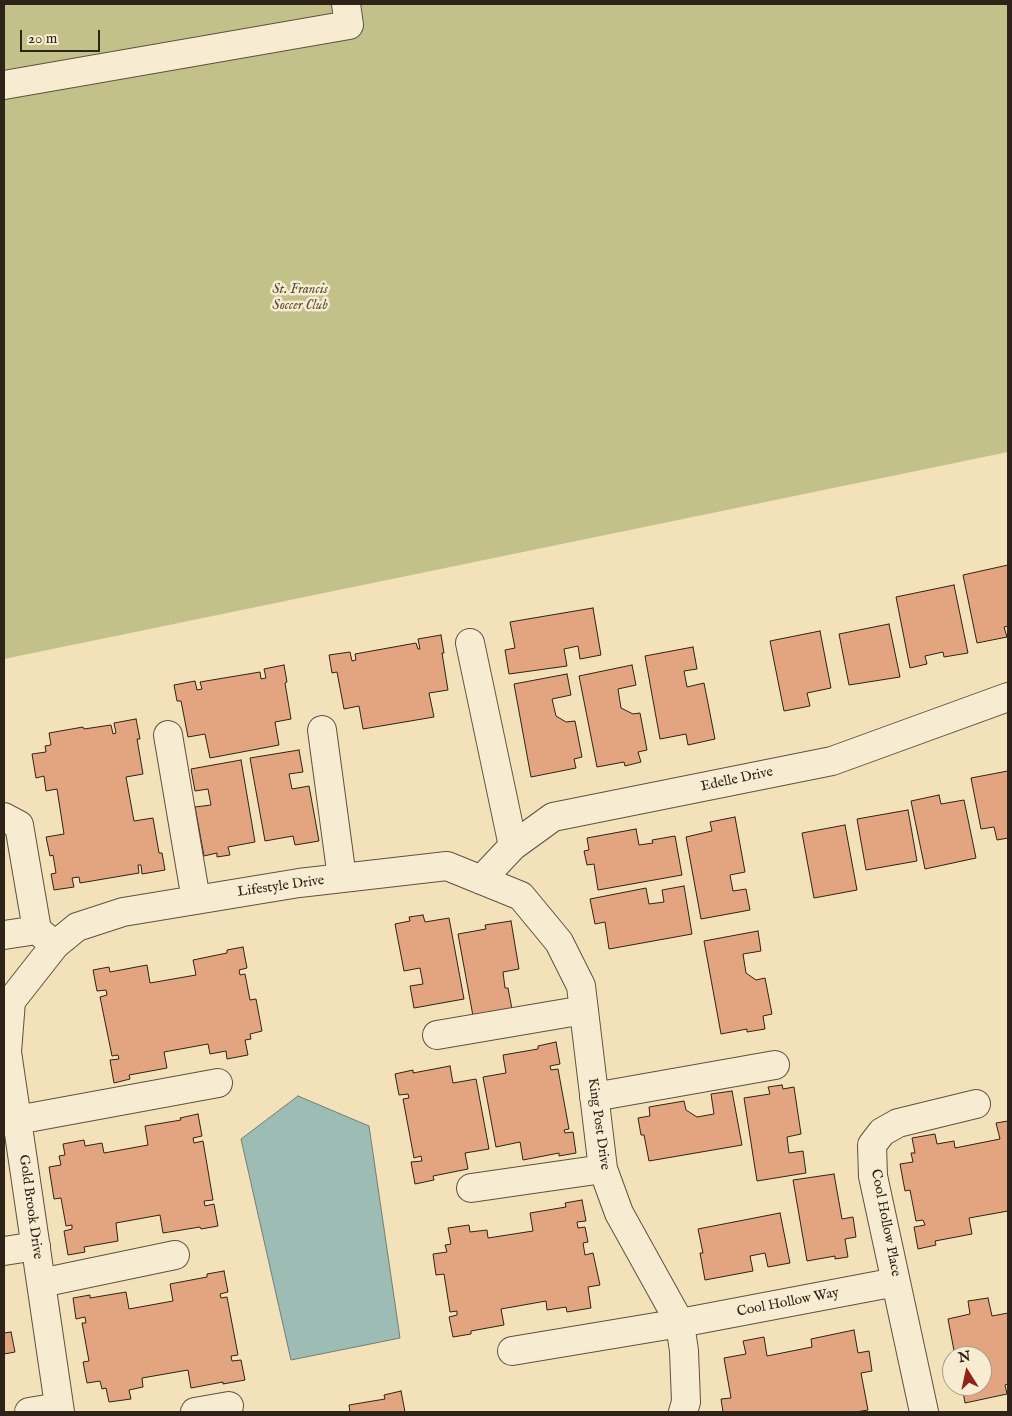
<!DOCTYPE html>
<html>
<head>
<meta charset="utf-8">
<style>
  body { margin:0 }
  #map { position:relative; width:1012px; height:1416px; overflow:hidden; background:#f3e1ba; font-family:"IM FELL English",serif }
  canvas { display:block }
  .frame { position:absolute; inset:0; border:5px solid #2d2318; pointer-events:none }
  .north { position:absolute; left:942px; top:1346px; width:50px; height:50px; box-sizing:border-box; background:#f7ecd2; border:1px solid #a69c88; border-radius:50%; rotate:350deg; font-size:14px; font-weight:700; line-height:20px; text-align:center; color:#2d2318 }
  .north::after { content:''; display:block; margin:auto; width:18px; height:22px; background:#8f2418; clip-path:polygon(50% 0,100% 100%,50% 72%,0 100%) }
  .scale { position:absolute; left:20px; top:30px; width:80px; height:22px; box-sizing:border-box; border:2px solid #2d2318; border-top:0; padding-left:6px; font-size:15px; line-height:18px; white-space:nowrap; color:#2d2318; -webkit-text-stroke:4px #f7ecd2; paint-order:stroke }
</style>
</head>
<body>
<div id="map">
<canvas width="1012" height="1416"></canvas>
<div class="frame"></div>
<div class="north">N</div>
<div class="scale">20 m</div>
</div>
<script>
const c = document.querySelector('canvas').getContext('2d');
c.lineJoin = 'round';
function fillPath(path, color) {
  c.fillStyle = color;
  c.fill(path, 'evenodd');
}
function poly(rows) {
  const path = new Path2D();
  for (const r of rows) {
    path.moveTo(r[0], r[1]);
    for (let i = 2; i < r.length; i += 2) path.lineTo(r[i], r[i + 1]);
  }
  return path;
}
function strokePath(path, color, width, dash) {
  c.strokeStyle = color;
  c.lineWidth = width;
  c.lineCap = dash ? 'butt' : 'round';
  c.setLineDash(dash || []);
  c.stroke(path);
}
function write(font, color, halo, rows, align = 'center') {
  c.font = font + ' "IM FELL English",serif';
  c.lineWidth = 5;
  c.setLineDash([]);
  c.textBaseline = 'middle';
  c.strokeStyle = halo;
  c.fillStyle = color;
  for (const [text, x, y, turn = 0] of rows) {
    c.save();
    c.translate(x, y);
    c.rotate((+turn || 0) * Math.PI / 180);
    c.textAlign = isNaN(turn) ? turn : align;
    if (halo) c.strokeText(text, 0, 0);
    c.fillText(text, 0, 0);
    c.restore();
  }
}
fillPath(poly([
  [4,4,1008,4,1008,452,4,659]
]), '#c3c18a');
const water = poly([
  [298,1096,369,1126,400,1338,291,1360,241,1139,298,1096]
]);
fillPath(water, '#9cbcb4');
strokePath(water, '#707f76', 1);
const building = poly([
  [1008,565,1008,626,1004,627,1007,637,977,643,963,575,1008,565],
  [954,585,968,653,944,657,943,652,925,656,927,664,910,668,896,597,954,585],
  [593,608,601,655,580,659,578,646,564,649,567,666,509,674,505,650,515,648,510,622,593,608],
  [889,624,900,677,849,685,839,634,889,624],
  [820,631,831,688,807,693,810,706,784,711,770,641,820,631],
  [441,635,444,653,442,653,448,690,429,693,434,717,363,729,359,706,344,709,337,672,332,673,329,655,350,652,352,661,356,660,355,654,416,643,418,649,420,649,418,639,441,635],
  [693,647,697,669,684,671,687,687,704,683,715,739,688,745,686,734,660,739,645,656,693,647],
  [284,665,287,682,285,683,291,719,275,722,279,745,210,758,205,734,188,737,181,701,177,701,174,685,195,681,197,690,202,689,200,682,260,672,261,679,266,678,264,669,284,665],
  [632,665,636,685,618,689,621,708,633,714,640,713,647,750,638,752,641,762,625,766,624,762,597,767,579,676,632,665],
  [567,674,571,695,552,699,556,716,566,722,575,721,582,757,574,759,576,768,531,777,514,684,567,674],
  [136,719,140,739,137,739,143,774,126,777,134,821,153,818,159,853,162,853,165,870,142,874,141,865,138,865,139,873,80,883,79,877,72,878,74,887,54,890,51,874,56,873,53,855,50,856,46,837,64,834,57,789,46,791,44,776,36,778,32,754,46,752,45,746,51,745,49,733,83,727,84,729,111,725,113,734,116,733,114,723,136,719],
  [299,750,303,772,289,774,292,789,309,786,319,841,295,845,293,836,265,841,250,758,299,750],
  [241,760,255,842,228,847,230,855,217,857,217,853,204,856,195,807,211,805,208,789,195,791,191,769,241,760],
  [1008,771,1008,838,997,840,994,827,981,829,971,778,1008,771],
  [939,795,941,804,964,800,976,858,925,869,911,801,939,795],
  [908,810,917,861,866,870,857,819,908,810],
  [735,817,745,872,730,875,733,891,746,889,750,910,701,919,686,837,712,831,710,822,735,817],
  [845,825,857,890,814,898,802,833,845,825],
  [636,829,639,845,653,843,652,840,675,836,682,875,598,890,594,864,587,865,584,851,589,850,587,838,636,829],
  [684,886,692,934,609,949,605,922,595,924,590,899,646,888,649,904,664,902,662,890,684,886],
  [423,915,425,922,449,918,464,999,414,1008,410,986,423,984,420,968,404,971,395,924,410,921,409,917,423,915],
  [511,921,519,969,503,972,505,988,508,988,512,1009,473,1016,458,934,486,929,485,925,511,921],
  [758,931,761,951,743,954,746,973,756,980,765,978,772,1014,763,1016,765,1029,747,1032,747,1029,721,1034,704,941,758,931],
  [243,947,247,968,239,970,240,975,245,974,250,1000,256,999,262,1031,250,1034,251,1039,245,1040,248,1055,227,1059,226,1051,210,1054,208,1044,164,1052,167,1068,129,1075,130,1079,114,1083,110,1060,119,1059,118,1055,112,1056,100,997,107,995,106,990,97,991,93,970,109,967,110,972,147,965,150,983,196,975,193,960,227,953,227,950,243,947],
  [556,1042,560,1064,550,1066,551,1070,558,1069,569,1129,564,1130,565,1133,573,1132,576,1153,559,1156,559,1153,523,1160,520,1142,496,1147,483,1077,506,1073,503,1055,538,1049,538,1046,556,1042],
  [450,1066,453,1083,476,1079,489,1149,465,1153,468,1169,433,1176,434,1180,415,1184,411,1162,422,1161,421,1156,414,1158,403,1099,409,1098,408,1094,399,1095,395,1074,413,1070,413,1073,450,1066],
  [782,1085,783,1089,794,1087,801,1134,787,1137,789,1153,803,1151,806,1173,757,1181,744,1098,770,1094,768,1087,782,1085],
  [732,1091,742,1145,649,1161,644,1135,641,1135,638,1118,650,1116,649,1107,684,1101,686,1110,697,1117,714,1114,711,1094,732,1091],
  [198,1114,202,1136,193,1138,194,1143,203,1141,213,1200,204,1201,205,1206,214,1204,218,1226,201,1229,200,1227,163,1233,160,1215,116,1223,118,1241,84,1247,85,1252,68,1255,64,1231,72,1229,72,1225,66,1226,61,1198,54,1199,49,1167,61,1165,59,1156,65,1155,63,1144,84,1140,85,1146,102,1143,104,1153,148,1145,145,1126,181,1120,180,1118,198,1114],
  [1008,1121,1008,1211,969,1218,972,1234,935,1241,936,1245,918,1249,914,1227,925,1225,923,1220,916,1221,910,1190,905,1191,900,1164,913,1162,911,1153,915,1153,912,1138,935,1134,937,1144,954,1141,955,1148,1000,1139,996,1123,1008,1121],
  [834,1174,842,1219,853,1217,856,1237,845,1239,848,1257,835,1259,835,1256,807,1261,793,1180,834,1174],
  [582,1200,586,1221,577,1222,578,1228,585,1227,588,1242,583,1243,585,1255,593,1253,600,1285,588,1287,591,1308,567,1312,566,1307,547,1310,546,1301,501,1309,504,1325,471,1331,471,1334,453,1337,449,1317,457,1315,457,1311,450,1312,444,1274,436,1275,433,1254,447,1252,445,1245,451,1244,448,1228,469,1225,470,1232,487,1230,488,1238,533,1231,530,1213,566,1207,565,1203,582,1200],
  [780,1213,790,1263,768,1267,765,1253,750,1256,753,1271,705,1280,700,1253,703,1253,698,1229,780,1213],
  [224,1271,228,1292,220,1294,221,1298,227,1297,238,1355,231,1356,232,1361,241,1360,245,1380,223,1384,223,1382,191,1388,188,1370,142,1378,143,1387,129,1390,131,1399,109,1402,106,1388,102,1389,100,1381,87,1383,83,1362,89,1361,82,1323,86,1323,85,1317,76,1319,73,1298,90,1295,90,1298,126,1292,129,1309,173,1301,170,1284,207,1277,207,1274,224,1271],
  [988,1298,992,1316,1008,1313,1008,1384,1005,1385,1007,1394,965,1403,962,1386,982,1386,982,1356,955,1356,948,1319,970,1314,968,1301,988,1298],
  [854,1330,858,1353,869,1351,872,1371,861,1373,868,1410,856,1412,723,1412,721,1399,731,1398,724,1358,746,1354,743,1341,764,1337,767,1356,812,1347,811,1339,854,1330],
  [11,1332,15,1352,4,1354,4,1333,11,1332],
  [952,1358,952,1379,949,1379,945,1360,952,1358],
  [401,1391,405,1412,350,1412,349,1405,385,1399,384,1395,401,1391]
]);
fillPath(building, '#e3a580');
strokePath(building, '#2d2318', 1);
const minor = poly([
  [4,85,349,25,346,4],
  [470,643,513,846],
  [322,730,342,878],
  [168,735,196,900],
  [4,817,19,825,37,930],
  [481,880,513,846,553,817,832,761,1008,697],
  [4,935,37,930,50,941],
  [437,1035,584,1010],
  [594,1097,775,1065],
  [17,1120,218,1083],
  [471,1188,603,1169],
  [4,1251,36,1246],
  [41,1283,175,1255],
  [512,1351,680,1323,896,1282],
  [29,1412,59,1407],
  [60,1412,7,1052,11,1001,55,945,77,927,123,912,299,883,447,866,521,896,559,942,581,986,603,1169,619,1213,680,1323,684,1351,686,1402,683,1412],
  [195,1412,229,1406],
  [924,1412,873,1176,872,1145,882,1132,898,1123,976,1104]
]);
strokePath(minor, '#5e5240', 30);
strokePath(minor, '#f7ecd2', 28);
write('italic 14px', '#5a523a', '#f7ecd2', [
  ["St. Francis",300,290],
  ["Soccer Club",300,306]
]);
write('14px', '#2d2318', '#f7ecd2', [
  ["Edelle Drive",737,780,-12],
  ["Lifestyle Drive",281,887,-8],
  ["King Post Drive",598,1124,82],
  ["Gold Brook Drive",30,1207,82],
  ["Cool Hollow Place",885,1223,79],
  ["Cool Hollow Way",788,1303,-11]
]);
</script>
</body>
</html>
